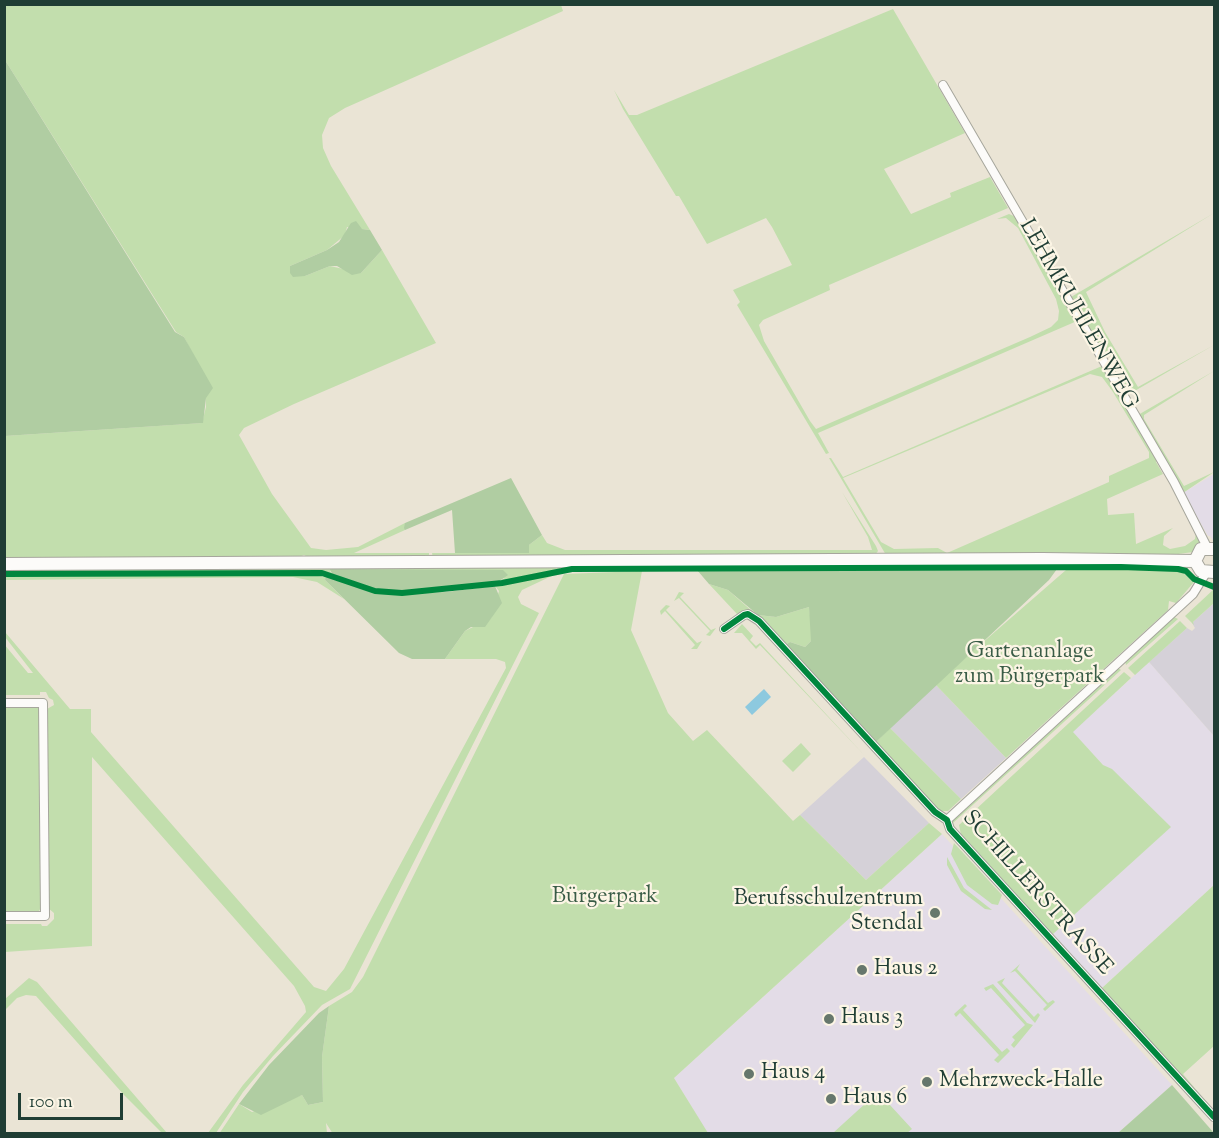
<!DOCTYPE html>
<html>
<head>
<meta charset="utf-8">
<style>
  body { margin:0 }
  #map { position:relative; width:1219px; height:1138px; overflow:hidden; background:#eae4d5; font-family:"Sorts Mill Goudy",serif }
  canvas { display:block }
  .frame { position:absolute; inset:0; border:6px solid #1f3d34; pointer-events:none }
  .scale { position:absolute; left:18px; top:1093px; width:105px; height:27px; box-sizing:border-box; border:3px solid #1f3d34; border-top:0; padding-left:8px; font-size:18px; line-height:21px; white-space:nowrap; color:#1f3d34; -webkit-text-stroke:4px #fcf5e5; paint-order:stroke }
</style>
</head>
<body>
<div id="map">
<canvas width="1219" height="1138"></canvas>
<div class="frame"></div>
<div class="scale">100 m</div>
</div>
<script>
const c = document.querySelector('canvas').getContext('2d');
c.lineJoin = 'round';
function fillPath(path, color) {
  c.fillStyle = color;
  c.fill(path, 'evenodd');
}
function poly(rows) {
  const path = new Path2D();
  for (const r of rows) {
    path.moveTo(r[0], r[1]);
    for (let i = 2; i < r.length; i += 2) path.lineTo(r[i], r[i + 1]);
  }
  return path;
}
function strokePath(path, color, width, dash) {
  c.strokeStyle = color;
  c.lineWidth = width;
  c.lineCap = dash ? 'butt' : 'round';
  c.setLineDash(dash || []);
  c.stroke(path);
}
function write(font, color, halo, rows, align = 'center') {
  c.font = font + ' "Sorts Mill Goudy",serif';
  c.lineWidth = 4.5;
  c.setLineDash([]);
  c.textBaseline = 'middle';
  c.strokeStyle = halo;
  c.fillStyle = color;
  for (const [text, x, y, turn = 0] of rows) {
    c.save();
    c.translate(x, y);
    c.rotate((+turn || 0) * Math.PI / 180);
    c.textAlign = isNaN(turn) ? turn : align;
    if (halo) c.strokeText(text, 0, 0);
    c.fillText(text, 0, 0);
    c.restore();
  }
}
fillPath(poly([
  [1214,474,1214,542,1210,536,1208,536,1183,493],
  [1149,662,1214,736,1214,885,1102,988,1053,934,1170,827,1112,770,1103,765,1072,732],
  [942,834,1172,1085,1118,1133,708,1134,674,1078]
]), '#e3dce7');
fillPath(poly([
  [1214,603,1214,736,1149,662,1187,628,1192,631,1195,628,1192,623],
  [935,684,1006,758,961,799,890,728],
  [864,757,929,823,866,880,800,815]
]), '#d5d1d8');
fillPath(poly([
  [5,5,561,5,563,11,345,108,329,118,322,135,323,148,331,166,370,230,347,227,345,235,327,250,290,266,305,276,330,266,361,273,382,250,436,343,294,404,244,428,239,435,272,494,311,548,326,550,358,547,405,523,405,530,354,553,429,553,429,558,312,559,304,555,294,559,5,560,5,436,202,423,206,407,206,380,184,337,176,332,5,60],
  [893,9,965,133,884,169,911,214,951,197,950,193,990,177,1008,208,829,285,830,290,763,320,759,325,764,341,810,421,816,429,1030,337,1051,327,1058,320,1059,311,1056,299,1018,228,1006,218,997,219,1009,214,1016,217,1077,321,818,433,829,453,826,454,737,305,740,302,733,290,792,265,772,227,766,218,707,244,679,196,676,196,623,109,614,90,629,115,637,115],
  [1014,202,1071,297,1214,213,1086,292,1105,332,1138,387,1214,345,1126,396,1123,389,1124,379,1117,362,1095,342],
  [1102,366,1158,460,1156,462,1163,474,1107,499,1108,515,1134,513,1136,544,1173,528,1164,536,1163,545,1170,549,1185,546,1195,539,1196,533,1202,541,1193,552,1164,556,886,555,829,458,831,458,843,477],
  [1090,374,1102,377,1113,392,1149,452,1149,458,1109,476,1109,482,947,553,938,548,894,549,881,542,843,478],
  [1214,371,1144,415,1144,419,1184,486,1214,472,1183,493,1138,415],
  [842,492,876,546,878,551,875,555,433,558,432,553,529,553,529,545,542,535,547,543,565,550,872,550,868,537],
  [559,564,560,569,498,582,505,578,330,571,332,574,294,571,5,573,4,568],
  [1061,564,1060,566,690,566],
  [1064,568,1181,571,1194,582,1176,603,1169,601,1168,610,1006,758,935,684,1066,570],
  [642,571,631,630,668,713,693,741,707,730,793,821,800,815,866,880,929,823,942,834,674,1078,708,1133,333,1134,326,1123,327,1133,219,1134,239,1104,252,1112,302,1095,308,1105,323,1102,322,1057,329,1006,352,992,363,977,564,574],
  [558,573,522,590,518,597,521,604,539,613,350,989,322,1005,273,1056,243,1092,216,1133,208,1133,243,1085,306,1012,305,1006,294,986,92,757,92,946,5,952,5,924,41,924,42,926,47,926,54,919,54,913,48,908,47,709,54,705,53,700,49,698,46,692,40,692,40,695,5,695,4,644,28,673,33,673,5,637,5,632,70,709,91,709,91,732,314,987,326,991,344,969,506,668,505,662,496,659,445,659,465,631,491,618,499,591,495,586],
  [293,574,330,577,325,580,344,599,317,582,293,577,5,580,4,575],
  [709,584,728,590,753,612,737,614],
  [1214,589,1214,603,1193,622,1194,625,1185,616],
  [679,592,684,593,680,597,711,630,716,628,710,636,706,635,710,631,679,598,674,601],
  [666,605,670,606,666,610,697,643,702,641,697,649,691,649,695,645,665,611,661,615,660,611],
  [809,607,812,632,811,641,805,647,790,642,785,645,758,615,776,617],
  [1174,617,1178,619,1126,665,1125,661],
  [1180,621,1187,628,1135,675,1128,668],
  [742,624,753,636,750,640,756,646,760,643,865,756,760,645,756,649,742,633,734,633],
  [1118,668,1121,670,953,823,953,820],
  [1124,672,1131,678,1073,732,1103,765,1112,769,1171,827,1053,934,961,835,959,825],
  [4,706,37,706,40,710,41,908,38,912,5,913],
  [890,728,961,799,948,811,939,811,876,742],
  [801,743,811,754,793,772,782,761],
  [954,843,1002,895,998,905,992,904,967,885,951,854],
  [947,857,964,888,992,910,985,909,961,891,947,865],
  [1214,885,1214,1046,1183,1074,1214,1111,1102,988],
  [1020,964,1017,969,1048,1003,1053,1000,1055,1002,1045,1011,1043,1009,1047,1005,1015,971,1010,973],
  [29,978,37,982,167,1133,162,1133,124,1095,36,996,26,995,17,998,5,1010,5,999],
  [1005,978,1002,983,1034,1017,1038,1013,1040,1015,1035,1023,997,982],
  [993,984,1027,1023,1033,1025,1014,1048,1011,1045,1015,1040,1012,1037,1025,1025,991,988,986,991,984,988],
  [965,1004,967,1006,963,1010,1002,1052,1007,1048,1010,1051,998,1063,994,1060,999,1055,960,1013,956,1017,954,1014],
  [878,1092,912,1129,907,1133,833,1133]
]), '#c2dead');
fillPath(poly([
  [5,60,175,332,184,337,213,388,206,398,203,423,5,436],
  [356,221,362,229,370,230,382,250,361,273,352,275,337,266,330,266,305,276,293,277,290,273,290,266,327,250,339,242,351,223],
  [511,478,542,535,529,545,529,553,455,553,452,510,405,530,404,528,405,523],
  [330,569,503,570,508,575,498,582,393,592,367,587,332,574],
  [1057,569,1049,580,876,742,785,645,790,642,805,647,811,641,809,607,776,617,758,615,728,590,709,584,697,570],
  [326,577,382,594,446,592,495,586,502,603,485,627,471,627,465,631,445,659,412,659,399,653,325,580],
  [329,1006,322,1057,323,1102,308,1105,302,1095,261,1115,239,1104,269,1065,319,1013],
  [1172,1085,1214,1133,1118,1133]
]), '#b0cda2');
fillPath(poly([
  [764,689,771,697,752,715,745,707]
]), '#8dc9df');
const minor = poly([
  [943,85,1174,482,1207,547],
  [724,629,744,615,748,614,759,621,935,812,947,820,950,829,1214,1117],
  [4,703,43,703,45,916,4,916],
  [947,820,1193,594,1206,573]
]);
const secondary = poly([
  [1214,549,1201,549,1195,561,1201,571,1214,572],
  [4,564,1042,559,1195,561]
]);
strokePath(minor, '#a6a69c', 10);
strokePath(secondary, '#a6a69c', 14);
strokePath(minor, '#fcfbf9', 8);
strokePath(secondary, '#fcfbf9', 12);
strokePath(poly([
  [4,574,322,573,375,591,402,593,502,583,572,569,1121,567,1178,569,1186,571,1194,579,1214,587],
  [724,629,744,615,748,614,759,621,935,812,947,820,950,829,1214,1117]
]), '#00873e', 6);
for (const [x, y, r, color] of [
  [935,913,6,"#66776c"],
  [862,970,6,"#66776c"],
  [829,1019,6,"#66776c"],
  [749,1074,6,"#66776c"],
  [927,1082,6,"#66776c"],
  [831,1099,6,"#66776c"]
]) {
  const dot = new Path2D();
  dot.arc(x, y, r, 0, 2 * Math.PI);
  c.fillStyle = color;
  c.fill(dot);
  strokePath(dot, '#fcf5e5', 2);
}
write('22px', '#1f3d34', '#fcf5e5', [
  ["LEHMKUHLENWEG",1077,315,60],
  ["SCHILLERSTRASSE",1036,894,48]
]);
write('22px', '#395c46', '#fcf5e5', [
  ["Gartenanlage",1030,653],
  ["zum Bürgerpark",1030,678],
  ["Bürgerpark",605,898]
]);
write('22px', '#1f3d34', '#fcf5e5', [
  ["Berufsschulzentrum",923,900,"right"],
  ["Stendal",923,925,"right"],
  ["Haus 2",874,970],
  ["Haus 3",841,1019],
  ["Haus 4",761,1074],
  ["Mehrzweck-Halle",939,1082],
  ["Haus 6",843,1099]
], 'left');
</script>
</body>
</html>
